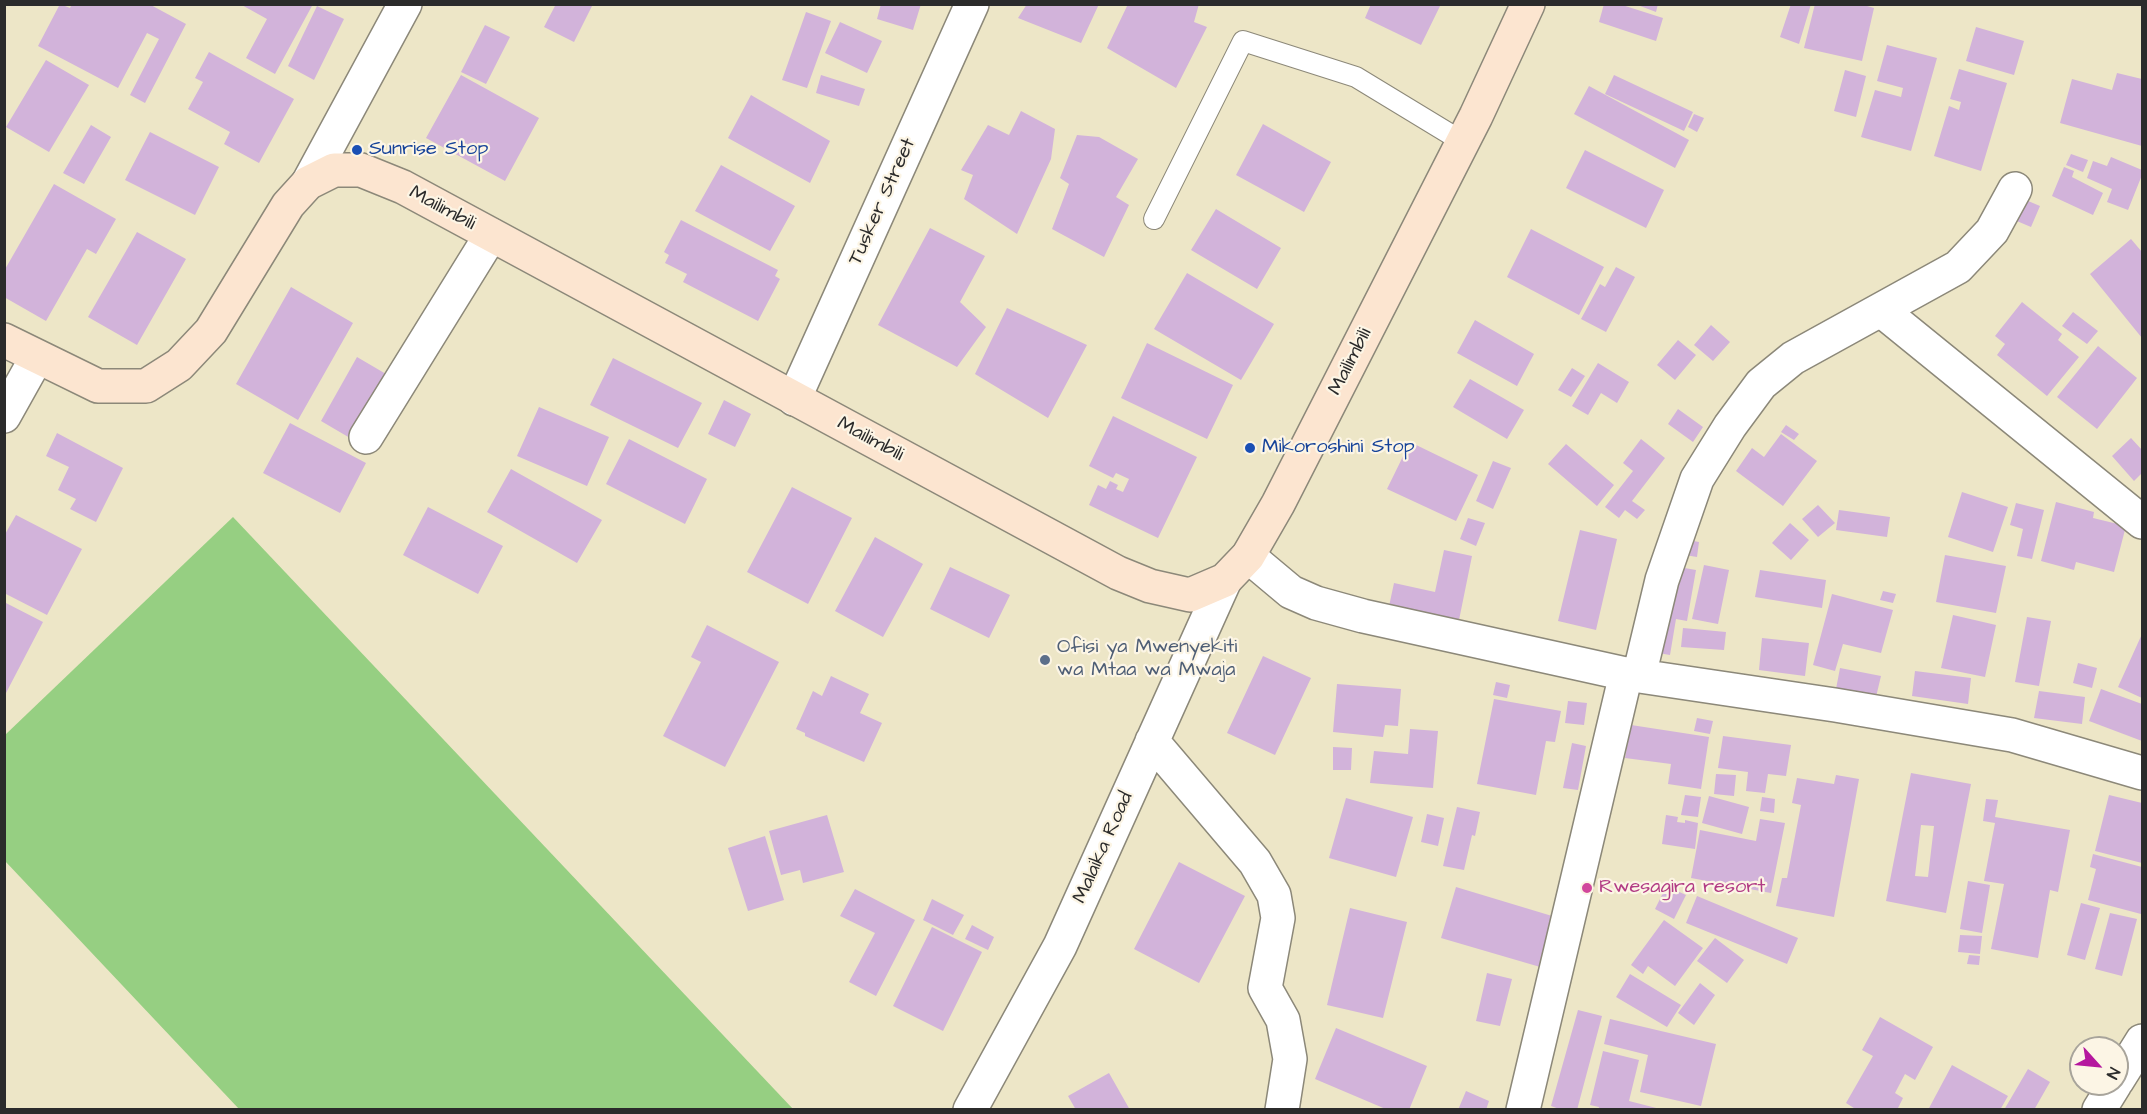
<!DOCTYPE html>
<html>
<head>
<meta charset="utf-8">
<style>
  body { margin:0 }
  #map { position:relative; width:2147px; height:1114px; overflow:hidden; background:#ede6c7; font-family:"Architects Daughter",sans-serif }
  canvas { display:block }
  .frame { position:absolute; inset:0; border:6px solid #2b2b2b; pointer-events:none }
  .north { position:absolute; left:2069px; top:1036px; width:60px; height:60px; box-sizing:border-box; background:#fcf5e5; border:2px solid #a8a49b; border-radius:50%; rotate:117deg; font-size:16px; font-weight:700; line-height:24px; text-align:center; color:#2b2b2b }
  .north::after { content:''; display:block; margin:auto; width:21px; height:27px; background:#b5179e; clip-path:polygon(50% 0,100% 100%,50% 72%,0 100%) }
</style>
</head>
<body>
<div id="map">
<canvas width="2147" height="1114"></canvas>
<div class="frame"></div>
<div class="north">N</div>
</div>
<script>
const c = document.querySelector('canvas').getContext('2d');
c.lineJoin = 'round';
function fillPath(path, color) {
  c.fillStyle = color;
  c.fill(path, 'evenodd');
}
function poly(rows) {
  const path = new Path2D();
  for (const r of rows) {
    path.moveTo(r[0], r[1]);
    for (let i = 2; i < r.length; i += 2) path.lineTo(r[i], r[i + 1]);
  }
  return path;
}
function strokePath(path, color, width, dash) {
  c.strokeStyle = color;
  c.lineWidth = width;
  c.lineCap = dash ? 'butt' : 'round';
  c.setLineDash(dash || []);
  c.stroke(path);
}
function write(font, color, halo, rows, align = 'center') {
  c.font = font + ' "Architects Daughter",sans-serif';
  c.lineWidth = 4.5;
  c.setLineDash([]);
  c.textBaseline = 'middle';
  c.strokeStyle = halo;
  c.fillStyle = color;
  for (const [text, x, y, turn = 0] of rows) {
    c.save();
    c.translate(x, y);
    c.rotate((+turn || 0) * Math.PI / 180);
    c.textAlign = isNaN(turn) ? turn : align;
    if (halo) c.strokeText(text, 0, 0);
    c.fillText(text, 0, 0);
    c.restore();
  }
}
fillPath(poly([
  [233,517,793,1109,239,1109,5,861,5,735]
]), '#96cf82');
fillPath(poly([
  [60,4,70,8,72,4,149,4,186,24,145,103,130,95,159,39,147,33,118,88,38,46],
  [240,4,313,4,275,74,246,58,267,19],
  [556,4,593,4,574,42,544,27],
  [881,4,921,4,913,30,877,19],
  [1027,4,1099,4,1081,43,1018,18],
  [1128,4,1199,4,1194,22,1207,27,1176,88,1107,48],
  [1371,4,1441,4,1421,45,1365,18],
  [1604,4,1619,4,1663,18,1656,41,1599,22],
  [1635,4,1658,4,1656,12],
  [1791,4,1811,4,1799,44,1780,37],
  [1815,4,1860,4,1874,8,1862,61,1804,48],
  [317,6,344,19,314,80,288,66],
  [806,12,831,21,807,88,782,80],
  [840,22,882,41,867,73,825,53],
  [485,25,510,37,486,84,461,72],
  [1976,27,2024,41,2014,75,1966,61],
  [1887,45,1937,58,1911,151,1861,137,1875,90,1901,97,1903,88,1877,81],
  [209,52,294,99,259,163,224,144,230,132,188,109,203,82,195,78],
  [46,60,89,85,49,152,6,127],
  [1959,69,2007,83,1981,171,1934,156,1949,106,1959,110,1961,102,1950,99],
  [1845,70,1866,76,1856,117,1834,111],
  [2117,73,2142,79,2142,146,2060,123,2072,79,2112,90],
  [461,75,539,118,505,181,426,138],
  [821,75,865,89,859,106,816,93],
  [1614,75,1693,112,1684,131,1605,94],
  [1589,86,1689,140,1675,168,1574,114],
  [751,95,830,141,810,183,728,138],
  [1021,111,1055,129,1051,159,1017,234,964,199,973,175,961,170,988,125,1009,135],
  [1694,114,1704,118,1697,132,1688,127],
  [1263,124,1331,162,1304,212,1236,175],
  [91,125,111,137,84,184,63,173],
  [150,132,219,167,195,215,125,180],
  [1077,135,1099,137,1138,159,1116,197,1129,205,1104,257,1052,229,1069,184,1060,178],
  [1585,150,1664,190,1646,228,1566,188],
  [2071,154,2088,160,2083,172,2066,165],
  [2111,157,2142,170,2142,175,2128,210,2107,202,2112,189,2087,178,2093,161,2107,166],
  [721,165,795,206,770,251,695,211],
  [2064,167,2074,171,2072,177,2103,193,2093,215,2052,196],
  [54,184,116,219,96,254,87,249,46,321,4,297,4,271],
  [2014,195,2040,206,2031,227,2005,216],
  [1216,209,1281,248,1257,289,1191,250],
  [681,220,778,270,775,276,780,279,758,321,683,282,687,274,665,263,669,255,664,252],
  [930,228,985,256,960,302,986,327,957,367,878,325],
  [1531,229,1604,267,1579,315,1507,277],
  [137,232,186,259,137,345,88,317],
  [2131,239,2142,252,2142,338,2090,274],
  [1616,267,1635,277,1606,332,1581,319,1600,284,1605,287],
  [1187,273,1274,324,1241,380,1154,329],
  [291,287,353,323,298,420,236,384],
  [2022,302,2062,334,2058,340,2079,357,2047,396,1997,355,2005,344,1995,336],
  [1007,308,1087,345,1048,418,975,374],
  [2073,312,2098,331,2087,344,2062,326],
  [1475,320,1534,354,1517,386,1457,353],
  [1711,325,1730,342,1713,361,1694,345],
  [1678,340,1696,355,1675,380,1657,365],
  [1147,343,1233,385,1207,439,1121,398],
  [2098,346,2137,378,2097,429,2057,397],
  [357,357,386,374,350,438,321,421],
  [613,358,702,403,678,448,590,405],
  [1598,363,1629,382,1617,403,1601,393,1588,415,1572,406],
  [1572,368,1585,376,1571,397,1558,390],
  [1470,379,1524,410,1507,439,1453,407],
  [724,400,751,414,735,447,708,434],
  [539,407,609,437,587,486,517,456],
  [1678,409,1703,427,1693,442,1668,424],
  [1113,416,1197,457,1158,538,1089,505,1098,485,1106,489,1110,481,1118,485,1116,489,1123,492,1129,479,1116,473,1113,478,1089,466],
  [290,423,366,463,340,513,263,473],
  [1786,425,1799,434,1794,440,1781,432],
  [57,433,123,468,96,522,70,509,76,499,58,490,69,467,46,456],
  [1781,434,1817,461,1783,506,1736,471,1752,448,1764,457],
  [2131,438,2142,450,2142,473,2134,481,2112,456],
  [629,439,707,479,685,524,606,484],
  [1641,439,1665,458,1632,501,1645,510,1637,519,1625,510,1619,518,1605,507,1633,471,1623,463],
  [1410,442,1478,475,1456,521,1387,489],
  [1566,444,1614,485,1597,506,1548,464],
  [1493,461,1511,468,1493,509,1476,501],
  [511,469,602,520,577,563,487,512],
  [792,487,852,518,808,604,747,572],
  [1962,492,2008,507,1993,552,1948,537],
  [2056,502,2094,512,2093,518,2126,526,2114,572,2076,562,2074,570,2041,561],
  [2016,503,2044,510,2032,559,2017,556,2023,529,2010,525],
  [1818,505,1835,523,1818,537,1802,519],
  [428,507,503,546,478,594,403,555],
  [1839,510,1890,517,1887,537,1836,530],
  [16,515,82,549,47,615,4,593,4,536],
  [1468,518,1485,523,1476,546,1460,539],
  [1790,523,1809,540,1791,560,1772,543],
  [1580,530,1617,539,1596,630,1558,621],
  [875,537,923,564,883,637,835,611],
  [1688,540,1699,542,1697,557,1685,555],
  [1444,550,1472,556,1458,625,1388,611,1394,583,1435,592],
  [1945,555,2006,566,1996,613,1936,602],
  [1704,565,1729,570,1718,624,1692,619],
  [1673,566,1696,570,1687,621,1676,619,1670,655,1658,653],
  [950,567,1010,595,989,638,930,609],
  [1760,570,1826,580,1822,608,1755,597],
  [1883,591,1896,594,1893,603,1880,600],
  [1832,594,1893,610,1881,653,1843,644,1835,671,1813,665],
  [4,602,43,622,6,693,4,693],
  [1953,615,1996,625,1985,677,1941,668],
  [2027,617,2051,621,2039,686,2015,682],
  [707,625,779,662,725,767,663,736,701,662,691,657],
  [1683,628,1726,632,1724,650,1681,647],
  [2142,634,2142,698,2118,687],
  [1762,638,1809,643,1805,676,1759,670],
  [1263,656,1311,678,1275,755,1227,733],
  [2078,663,2097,668,2092,688,2073,683],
  [1840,668,1881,676,1876,697,1836,689],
  [1915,671,1971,678,1968,704,1912,696],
  [831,676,869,694,860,713,882,723,864,762,805,736,805,733,796,729,813,691,822,696],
  [1496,682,1510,685,1507,698,1493,695],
  [1337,684,1401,689,1398,726,1385,725,1383,737,1333,732],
  [2101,689,2142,704,2142,741,2089,721],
  [2039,691,2085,697,2082,724,2034,718],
  [1494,699,1561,711,1555,742,1546,741,1536,795,1477,784],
  [1568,701,1587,703,1584,725,1565,723],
  [1697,718,1713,721,1710,734,1694,731],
  [1631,725,1709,737,1701,789,1668,784,1671,764,1625,758],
  [1410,729,1438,731,1433,788,1370,783,1374,751,1408,754],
  [1723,736,1791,745,1786,776,1768,774,1765,793,1746,791,1748,772,1718,768],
  [1572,743,1586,746,1578,790,1563,788],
  [1333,747,1352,748,1351,770,1333,770],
  [1911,773,1971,784,1946,913,1886,901],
  [1921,825,1934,826,1928,877,1915,876],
  [1716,774,1736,775,1734,796,1714,794],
  [1836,775,1859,779,1834,917,1776,906,1782,878,1787,878,1801,805,1792,803,1797,778,1834,784],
  [1685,795,1701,797,1698,817,1681,815],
  [2109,795,2142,803,2142,863,2095,851],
  [1709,796,1749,807,1742,834,1702,823],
  [1762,797,1775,799,1774,813,1760,811],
  [1346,798,1413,817,1396,877,1329,858],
  [1986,799,1998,800,1995,817,2070,830,2058,892,2050,890,2038,958,1991,949,2004,884,1984,881,1995,823,1983,821],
  [1457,807,1480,812,1475,836,1472,835,1464,870,1443,866],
  [1427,814,1444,818,1438,846,1421,842],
  [827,815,844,872,803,883,800,870,781,875,769,831],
  [1666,815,1678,817,1677,822,1685,823,1685,820,1698,823,1695,849,1662,844],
  [1760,819,1785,823,1771,893,1691,878,1700,830,1756,841],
  [765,836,784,900,748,911,728,848],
  [2093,854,2142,867,2141,914,2088,900,2096,869,2090,867],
  [1179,862,1245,896,1199,983,1134,949],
  [1968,881,1990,885,1982,933,1960,929],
  [1456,887,1562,919,1547,969,1441,938],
  [855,889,915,920,876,996,849,982,875,933,840,916],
  [1665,889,1673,893,1675,890,1686,895,1674,919,1655,909],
  [1697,896,1798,938,1787,964,1686,923],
  [932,899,964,915,953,935,923,920],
  [2081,903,2100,908,2085,960,2067,955],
  [1350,908,1407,922,1383,1018,1327,1005],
  [2110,913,2137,919,2122,976,2095,969],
  [1664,920,1703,948,1675,986,1648,966,1643,974,1631,965],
  [972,925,994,937,988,950,965,939],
  [932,927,982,952,943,1031,893,1006],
  [1960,935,1982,936,1980,954,1958,952],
  [1715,938,1744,960,1727,983,1697,961],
  [1969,955,1980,956,1979,965,1967,964],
  [1487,973,1512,979,1500,1026,1476,1021],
  [1630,974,1681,1005,1667,1027,1616,997],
  [1700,983,1715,995,1694,1025,1678,1013],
  [1578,1010,1602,1016,1577,1110,1562,1110,1551,1106],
  [1880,1017,1933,1047,1915,1080,1905,1074,1895,1093,1903,1098,1897,1110,1857,1110,1846,1103,1873,1056,1862,1050],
  [1610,1019,1716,1044,1701,1106,1640,1092,1648,1055,1604,1044],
  [1336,1028,1427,1066,1409,1110,1388,1110,1315,1079],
  [1603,1051,1639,1060,1629,1101,1664,1110,1598,1110,1599,1107,1590,1105],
  [1952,1065,2008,1096,2000,1110,1928,1110],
  [2028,1069,2050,1082,2034,1110,2004,1110],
  [1109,1073,1130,1110,1076,1110,1068,1096],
  [1466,1091,1489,1101,1486,1110,1458,1110]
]), '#d2b3da');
const lane = poly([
  [1154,219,1243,41,1356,77,1463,142]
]);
const street = poly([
  [308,183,405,4],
  [1881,310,2142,522],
  [794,399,972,4],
  [4,416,37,357],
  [366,437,491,235],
  [1248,556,1291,592,1316,603,1363,616,1626,674,1835,705,2012,735,2142,773],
  [1639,676,1662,580,1697,479,1730,426,1761,384,1793,358,1958,267,1992,231,2015,189],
  [1152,741,1255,862,1274,895,1278,918,1265,988,1283,1020,1290,1059,1282,1110],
  [2117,1081,2142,1041],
  [970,1110,1060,946,1225,580],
  [1523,1110,1626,674],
  [2099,1110,2115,1084]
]);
const secondary = poly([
  [4,340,98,386,146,386,179,365,211,331,288,205,308,183,334,170,361,170,403,187,1118,573,1150,586,1190,595,1225,580,1248,556,1278,504,1476,116,1528,4]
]);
strokePath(lane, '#8c8879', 22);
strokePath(street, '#8c8879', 36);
strokePath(secondary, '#8c8879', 36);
strokePath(lane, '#fff', 20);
strokePath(street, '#fff', 33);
strokePath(secondary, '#fce5d0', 33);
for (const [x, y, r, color] of [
  [357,150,6,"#1a4fb4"],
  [1250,448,6,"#1a4fb4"],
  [1045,660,6,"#5c6f8a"],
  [1587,888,6,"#d1479c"]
]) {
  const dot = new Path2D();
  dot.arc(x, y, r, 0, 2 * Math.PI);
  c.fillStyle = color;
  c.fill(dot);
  strokePath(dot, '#fcf5e5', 2);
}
write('20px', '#164399', '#fcf5e5', [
  ["Sunrise Stop",369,150],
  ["Mikoroshini Stop",1262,448]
], 'left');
write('20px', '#2b2b2b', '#fcf5e5', [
  ["Tusker Street",883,202,-66],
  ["Mailimbili",442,209,28],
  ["Mailimbili",1351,362,-63],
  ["Mailimbili",870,440,28],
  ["Malaika Road",1104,848,-66]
]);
write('20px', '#4e5e75', '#fcf5e5', [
  ["Ofisi ya Mwenyekiti",1057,648],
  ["wa Mtaa wa Mwaja",1057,671]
], 'left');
write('20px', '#b23c85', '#fcf5e5', [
  ["Rwesagira resort",1599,888]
], 'left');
</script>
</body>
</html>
